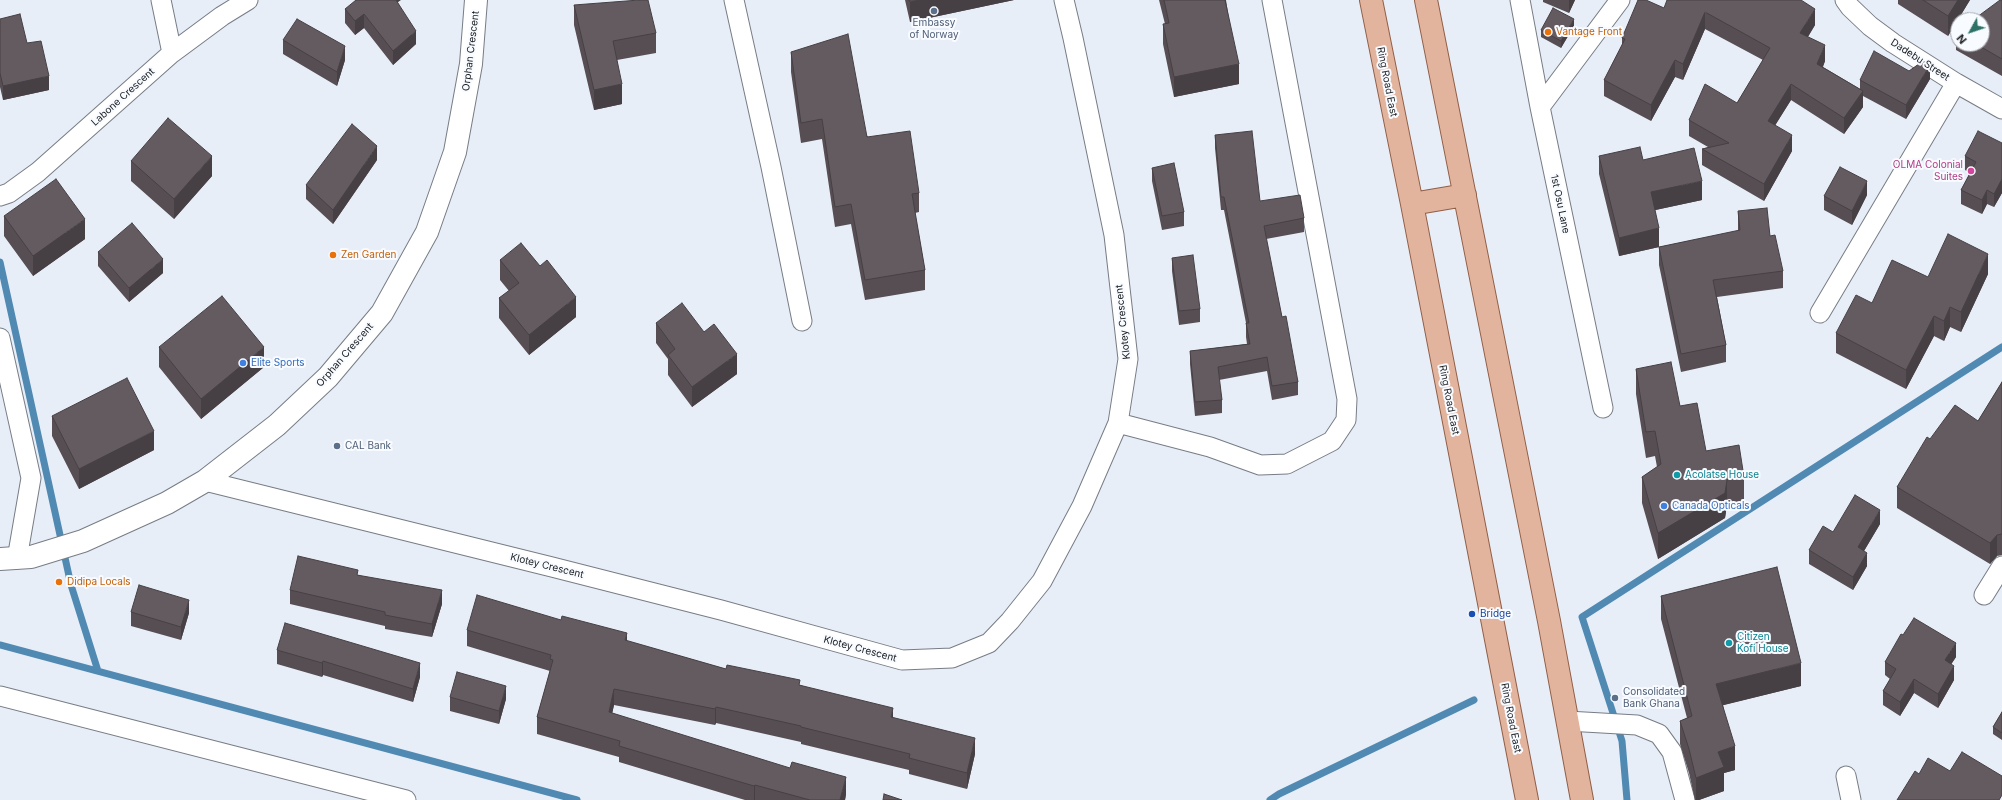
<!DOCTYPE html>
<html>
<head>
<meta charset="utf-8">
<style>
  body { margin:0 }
  #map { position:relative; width:2002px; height:800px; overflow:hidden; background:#e8eef8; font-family:Inter,sans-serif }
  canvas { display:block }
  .north { position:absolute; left:1950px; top:12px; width:40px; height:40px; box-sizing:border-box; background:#f8fbff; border:1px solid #a0a2a6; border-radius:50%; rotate:230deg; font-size:11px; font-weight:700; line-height:16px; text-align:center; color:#1b1d20 }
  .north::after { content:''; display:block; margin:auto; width:14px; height:18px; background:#2d7266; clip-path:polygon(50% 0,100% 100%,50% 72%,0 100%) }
</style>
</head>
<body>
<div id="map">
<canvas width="2002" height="800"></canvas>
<div class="north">N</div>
</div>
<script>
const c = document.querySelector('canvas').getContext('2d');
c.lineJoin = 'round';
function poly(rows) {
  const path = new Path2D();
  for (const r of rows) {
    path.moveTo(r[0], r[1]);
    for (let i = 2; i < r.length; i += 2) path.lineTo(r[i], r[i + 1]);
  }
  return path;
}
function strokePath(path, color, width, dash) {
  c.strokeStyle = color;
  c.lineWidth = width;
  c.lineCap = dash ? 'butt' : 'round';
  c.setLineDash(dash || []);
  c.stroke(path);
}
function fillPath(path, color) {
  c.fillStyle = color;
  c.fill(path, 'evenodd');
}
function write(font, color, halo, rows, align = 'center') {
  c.font = font + ' Inter,sans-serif';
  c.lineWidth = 4;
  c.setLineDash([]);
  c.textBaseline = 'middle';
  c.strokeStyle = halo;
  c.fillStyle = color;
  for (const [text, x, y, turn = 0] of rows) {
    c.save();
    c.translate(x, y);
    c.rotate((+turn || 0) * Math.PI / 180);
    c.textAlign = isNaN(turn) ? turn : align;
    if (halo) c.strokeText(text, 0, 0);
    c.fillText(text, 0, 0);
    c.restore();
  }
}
strokePath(poly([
  [0,262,71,585,98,671],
  [0,645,577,800],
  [1270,800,1279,794,1474,700],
  [1627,800,1622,741,1582,617,2002,347]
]), '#508ab3', 7);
const minor = poly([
  [161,0,172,53],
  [734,0,771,167,802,321],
  [1520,0,1540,107,1603,408],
  [1845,0,1850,7,1870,26,1893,43,1956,83,2002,109],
  [1540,107,1620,0],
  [0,196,9,193,38,172,172,53,222,16,248,0],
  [1820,313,1956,83],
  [0,338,31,478,17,559],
  [1118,423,1210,447,1260,465,1287,464,1332,441,1346,420,1347,399,1272,0],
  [205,481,552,567,721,610,902,660,952,658,989,643,1010,621,1042,581,1082,506,1118,423,1128,359,1114,235,1073,38,1064,0],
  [1984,595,2002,566],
  [0,696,406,800],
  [1567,721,1637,725,1659,734,1672,752,1685,800],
  [1846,776,1851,800]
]);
const tertiary = poly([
  [0,559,31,557,83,541,167,503,205,481,277,425,328,377,382,313,427,232,455,152,471,64,476,0]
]);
const primary = poly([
  [1371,0,1412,204,1527,800],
  [1426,0,1549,621,1582,800],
  [1412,204,1465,195]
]);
strokePath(minor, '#777d85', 21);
strokePath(tertiary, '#777d85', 24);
strokePath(primary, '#905e46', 24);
strokePath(minor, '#fff', 19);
strokePath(tertiary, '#fff', 22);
strokePath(primary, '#e2b39d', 22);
fillPath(poly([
  [905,0,1014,0,910,22],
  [1159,0,1226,0,1239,84,1174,97,1163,44,1163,24,1165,24],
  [1543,0,1575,0,1569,13,1543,2],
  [1898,0,1970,0,1948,36,1898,4],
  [2002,0,2002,76,1956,50,1956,33,1958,31,1958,44,1982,44],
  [398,3,416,44,393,65,364,28,355,35,345,23,345,9],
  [574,5,656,33,656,53,617,60,622,104,594,110,574,25],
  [1664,8,1815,25,1808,37,1825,61,1823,67,1860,89,1860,80,1909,71,1930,79,1906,119,1863,96,1863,107,1844,134,1791,100,1775,125,1792,151,1764,201,1702,165,1702,149,1708,147,1689,136,1689,120,1737,103,1763,60,1705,29,1683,80,1675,77,1651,121,1604,96,1604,80,1622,45,1622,38],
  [0,19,27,43,49,90,3,100,0,87],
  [1574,26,1561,48,1541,37,1541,30],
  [283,40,345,60,337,86,283,54],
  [791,52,919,193,919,212,915,213,925,270,925,290,865,300,851,224,835,227,822,139,801,143,791,72],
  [1215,135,1260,201,1304,218,1304,232,1266,239,1282,317,1298,382,1298,395,1272,400,1267,371,1219,380,1222,400,1222,413,1195,416,1190,364,1190,351,1247,344,1246,337,1246,323,1224,210,1221,210,1215,148],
  [2002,143,2002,193,1994,207,1987,204,1982,214,1961,204,1961,190,1970,173,1965,170,1965,156],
  [1599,156,1643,160,1702,200,1655,210,1659,247,1619,256,1599,174],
  [377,160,333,224,306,199,306,185],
  [131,161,212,176,174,219,131,181],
  [1152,168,1184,212,1184,226,1162,230,1152,181],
  [1867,195,1852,225,1824,210,1824,196],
  [1738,211,1770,236,1783,271,1783,288,1717,297,1726,345,1726,362,1681,372,1659,265,1659,247,1738,231],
  [4,216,85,239,33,276,4,236],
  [98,252,163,273,129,302,98,266],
  [1172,258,1200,309,1200,322,1179,325,1172,271],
  [500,260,540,266,576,317,529,355,499,318,499,298,509,291,500,280],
  [1988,274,1961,332,1950,327,1944,341,1934,336,1906,389,1836,353,1836,333,1872,303,1928,277],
  [656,323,704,332,737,374,692,407,668,375,668,359,656,343],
  [159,347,264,367,201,419,159,367],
  [1636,369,1680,406,1706,451,1744,477,1744,502,1727,505,1725,518,1658,559,1642,503,1642,477,1657,467,1655,456,1646,458,1636,394],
  [2002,382,2002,555,1997,556,1990,564,1897,508,1897,487,1930,439,1978,421],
  [52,416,154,450,79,489,52,436],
  [1880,524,1864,551,1867,566,1853,590,1809,564,1809,550,1833,532],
  [358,575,442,604,432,637,385,629,385,626,290,604,290,590],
  [1661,596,1801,686,1723,705,1735,770,1724,773,1724,791,1699,800,1695,800,1689,773,1680,744,1680,721,1687,718,1661,619],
  [131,612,189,613,181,640,131,626],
  [467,630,627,641,726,669,800,685,893,718,975,754,967,789,909,774,909,770,801,744,801,742,716,723,715,725,614,705,612,713,846,794,845,800,745,800,619,762,619,757,537,734,537,717,550,671,467,646],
  [1903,635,1956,657,1951,664,1954,680,1938,708,1914,693,1900,716,1883,705,1883,691,1890,679,1885,675,1885,662],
  [277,650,420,677,413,702,323,675,322,677,277,664],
  [450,697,506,699,499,724,450,711],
  [2002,712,2002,740,1993,734,1993,727]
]), '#564e53');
fillPath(poly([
  [391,0,401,0,391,7],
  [920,0,1014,0,910,22,910,2],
  [1569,0,1575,0,1569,13],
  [1958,0,1970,0,1948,36,1948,16],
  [1815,9,1815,25,1800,49,1800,33],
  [1705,12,1705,29,1683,80,1683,64],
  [364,14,364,28,355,35,355,21],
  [1574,19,1574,26,1561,48,1561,41],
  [416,31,416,44,393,65,393,51],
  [1825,45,1825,61,1817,80,1817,64],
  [345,46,345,60,337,86,337,72],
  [1675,60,1675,77,1651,121,1651,105],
  [1239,64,1239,84,1174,97,1174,77],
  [1930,65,1930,79,1906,119,1906,105],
  [49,76,49,90,3,100,3,86],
  [622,84,622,104,594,110,594,90],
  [1791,84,1791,100,1768,137,1768,121],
  [1863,91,1863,107,1844,134,1844,118],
  [1792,135,1792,151,1764,201,1764,184],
  [377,146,377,160,333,224,333,210],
  [212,156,212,176,174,219,174,199],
  [2002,179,2002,193,1994,207,1994,194],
  [1702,181,1702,200,1651,211,1651,192],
  [1867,181,1867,195,1852,225,1852,211],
  [1987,190,1987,204,1982,214,1982,200],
  [85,219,85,239,33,276,33,256],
  [1659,228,1659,247,1619,256,1619,238],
  [1988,254,1988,274,1961,332,1961,312],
  [163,259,163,273,129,302,129,288],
  [576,297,576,317,529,355,529,335],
  [1950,307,1950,327,1944,341,1944,321],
  [1934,316,1934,336,1906,389,1906,370],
  [264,347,264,367,201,419,201,399],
  [737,354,737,374,692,407,692,387],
  [154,431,154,450,79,489,79,469],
  [1727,480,1727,505,1725,518,1658,559,1658,533],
  [1880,510,1880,524,1858,561,1858,547],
  [1997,535,1997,556,1990,564,1990,543],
  [1867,553,1867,566,1853,590,1853,577],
  [442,590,442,604,432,637,432,624],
  [189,600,189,613,181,640,181,627],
  [627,633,627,649,625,640],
  [1956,643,1956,657,1945,674,1945,660],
  [323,661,323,675,322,677,322,663],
  [420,663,420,677,413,702,413,689],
  [1801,663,1801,686,1716,707,1716,684],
  [1954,666,1954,680,1938,708,1938,694],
  [1914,679,1914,693,1900,716,1900,702],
  [506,686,506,699,499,724,499,711],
  [614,689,614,705,609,729,609,712],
  [716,707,716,723,715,725,715,709],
  [893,708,893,724,891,717],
  [975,738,975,754,967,789,967,773],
  [1735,746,1735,770,1724,773,1724,791,1699,800,1696,800,1696,778,1718,752],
  [846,777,846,794,845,800,840,800],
  [755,785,755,800,754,800,754,786]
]), '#464044');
const building = poly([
  [356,0,396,0,416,31,393,51,364,14,355,21,345,9,356,0],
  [639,0,648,0,656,33,613,41,622,84,594,90,574,5,639,0],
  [909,0,920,0,910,2,909,0],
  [1164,0,1225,0,1239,64,1174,77,1163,24,1169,23,1164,0],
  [1638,0,1646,0,1664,8,1667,0,1801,0,1815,9,1800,33,1825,45,1817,64,1863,91,1844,118,1791,84,1768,121,1792,135,1764,184,1702,149,1729,143,1689,120,1705,84,1737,103,1770,48,1705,12,1683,64,1675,60,1651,105,1604,80,1625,39,1622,38,1638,0],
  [1923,0,1958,0,1948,16,1923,0],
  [2000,0,2002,0,2002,59,1976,44,1982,44,1982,20,1973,20,2000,0],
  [1553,8,1574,19,1561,41,1541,30,1553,8],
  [20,14,27,43,41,41,49,76,3,86,0,73,0,19,20,14],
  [297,19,345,46,337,72,283,40,297,19],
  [848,34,867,137,910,131,919,193,912,194,925,270,865,280,851,204,835,207,822,119,801,123,791,52,848,34],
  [1874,51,1909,71,1923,61,1930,65,1906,105,1860,80,1874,51],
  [168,118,212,156,174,199,131,161,168,118],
  [352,124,377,146,333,210,306,185,352,124],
  [1252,131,1260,201,1300,195,1304,218,1264,226,1282,317,1286,316,1298,382,1272,386,1267,357,1218,367,1222,400,1195,402,1190,351,1250,344,1246,323,1249,323,1224,197,1221,197,1215,135,1252,131],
  [1978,131,2002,143,2002,179,1994,194,1987,190,1982,200,1961,190,1976,162,1965,156,1978,131],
  [1640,147,1643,160,1694,148,1702,181,1651,192,1659,228,1619,238,1599,156,1640,147],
  [1174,163,1184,212,1162,216,1152,168,1174,163],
  [1840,167,1867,181,1852,211,1824,196,1840,167],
  [56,179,85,219,33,256,4,216,56,179],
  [1767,208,1770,236,1775,235,1783,271,1713,280,1726,345,1681,354,1659,247,1740,230,1738,211,1767,208],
  [132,223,163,259,129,288,98,252,132,223],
  [1948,234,1988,254,1961,312,1950,307,1944,321,1934,316,1906,370,1836,333,1856,295,1872,303,1892,260,1928,277,1948,234],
  [521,243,540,266,547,260,576,297,529,335,499,298,519,283,500,260,521,243],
  [1193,255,1200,309,1179,311,1172,258,1193,255],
  [222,296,264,347,201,399,159,347,222,296],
  [682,303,704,332,714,324,737,354,692,387,668,355,675,349,656,323,682,303],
  [1671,362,1680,406,1697,403,1706,451,1739,445,1744,477,1727,480,1725,493,1658,533,1642,477,1661,464,1655,431,1646,432,1636,369,1671,362],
  [127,378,154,431,79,469,52,416,127,378],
  [2002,382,2002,534,1997,535,1990,543,1897,487,1927,437,1930,439,1955,405,1978,421,2002,382],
  [1855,495,1880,510,1858,547,1867,553,1853,577,1809,550,1823,526,1833,532,1855,495],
  [298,556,358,570,357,575,442,590,432,624,385,615,385,612,290,590,298,556],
  [1777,567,1801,663,1716,684,1735,746,1718,752,1724,767,1696,778,1689,749,1680,721,1692,716,1661,596,1777,567],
  [139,585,189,600,181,627,131,612,139,585],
  [477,595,561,620,562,616,627,633,625,640,726,669,727,665,800,680,799,685,893,708,891,717,975,738,967,773,909,758,910,754,801,727,801,726,716,707,715,709,614,689,609,712,790,768,792,762,846,777,840,800,810,800,755,785,754,786,619,746,620,741,537,717,553,660,550,659,551,655,467,630,477,595],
  [1914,618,1956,643,1945,660,1954,666,1938,694,1914,679,1900,702,1883,691,1896,669,1885,662,1901,634,1903,635,1914,618],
  [285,623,420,663,413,689,323,661,322,663,277,650,285,623],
  [457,672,506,686,499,711,450,697,457,672],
  [2002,712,2002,733,1993,727,2002,712],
  [1962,752,2002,776,2002,795,1999,800,1897,800,1915,771,1919,774,1928,758,1950,771,1962,752],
  [884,794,902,800,883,800,884,794]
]);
fillPath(building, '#645b61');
strokePath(building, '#464044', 1);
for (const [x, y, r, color] of [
  [934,11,4,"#5c6f8a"],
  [1548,32,4,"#e8710a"],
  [1971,171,4,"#d1479c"],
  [333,255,4,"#e8710a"],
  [243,363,4,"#3f7fe0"],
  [337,446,4,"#5c6f8a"],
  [1677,475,4,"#0f9aa8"],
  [1664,506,4,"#3f7fe0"],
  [59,582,4,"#e8710a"],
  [1472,614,4,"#1a4fb4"],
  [1729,643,4,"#0f9aa8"],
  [1615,698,4,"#5c6f8a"]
]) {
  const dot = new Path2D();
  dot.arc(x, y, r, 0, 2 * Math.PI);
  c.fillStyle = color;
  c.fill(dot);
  strokePath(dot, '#f8fbff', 1.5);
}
write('10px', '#4e5e75', '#f8fbff', [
  ["Embassy",934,23,"center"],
  ["of Norway",934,35,"center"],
  ["CAL Bank",345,446],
  ["Consolidated",1623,692],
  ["Bank Ghana",1623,704]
], 'left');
write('10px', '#c56008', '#f8fbff', [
  ["Vantage Front",1556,32],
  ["Zen Garden",341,255],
  ["Didipa Locals",67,582]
], 'left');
write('10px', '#1b1d20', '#f8fbff', [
  ["Orphan Crescent",471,51,-83],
  ["Dadebu Street",1920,60,33],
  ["Ring Road East",1387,82,79],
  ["Labone Crescent",123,97,-42],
  ["1st Osu Lane",1560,204,78],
  ["Klotey Crescent",1123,322,-96],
  ["Orphan Crescent",345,355,-49],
  ["Ring Road East",1449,400,79],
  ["Klotey Crescent",547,566,14],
  ["Klotey Crescent",860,649,15],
  ["Ring Road East",1511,718,79]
]);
write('10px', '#b23c85', '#f8fbff', [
  ["OLMA Colonial",1963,165],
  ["Suites",1963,177]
], 'right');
write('10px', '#366cbe', '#f8fbff', [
  ["Elite Sports",251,363],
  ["Canada Opticals",1672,506]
], 'left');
write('10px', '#0d838f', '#f8fbff', [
  ["Acolatse House",1685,475],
  ["Citizen",1737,637],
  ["Kofi House",1737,649]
], 'left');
write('10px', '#164399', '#f8fbff', [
  ["Bridge",1480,614]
], 'left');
</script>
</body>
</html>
